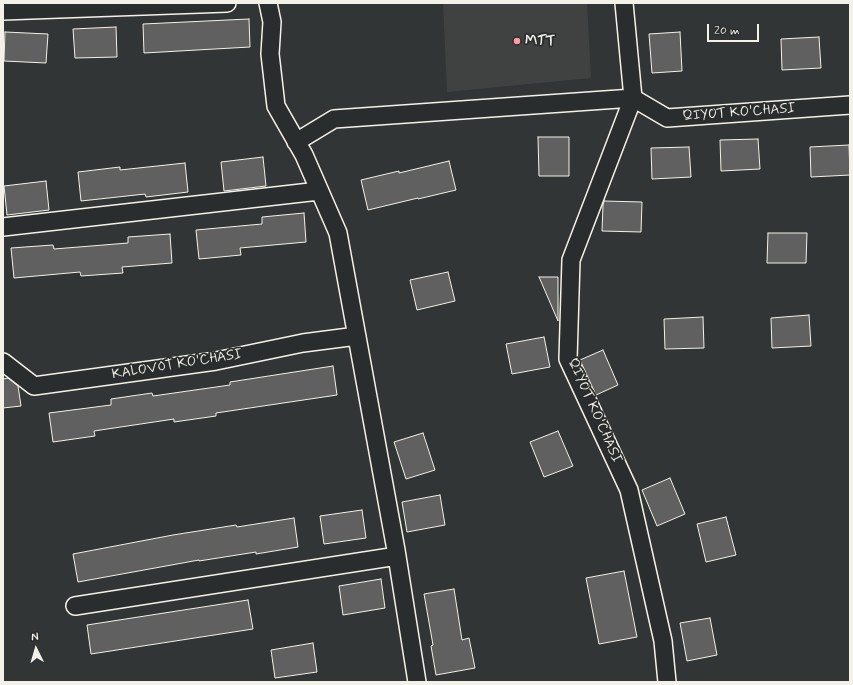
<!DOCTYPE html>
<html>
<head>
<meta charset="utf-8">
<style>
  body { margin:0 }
  #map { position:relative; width:853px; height:685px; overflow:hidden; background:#323535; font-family:Mynerve,sans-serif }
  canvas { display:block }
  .frame { position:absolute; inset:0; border:4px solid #f4f1e8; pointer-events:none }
  .north { position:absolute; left:16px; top:629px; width:40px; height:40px; -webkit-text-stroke:3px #2a2d2e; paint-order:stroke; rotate:355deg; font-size:11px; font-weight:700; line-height:16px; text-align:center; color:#f4f1e8 }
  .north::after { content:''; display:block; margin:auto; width:14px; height:18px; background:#f4f1e8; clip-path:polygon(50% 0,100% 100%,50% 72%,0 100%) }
  .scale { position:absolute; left:707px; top:24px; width:52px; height:18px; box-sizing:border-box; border:2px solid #f4f1e8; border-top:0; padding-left:5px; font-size:12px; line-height:14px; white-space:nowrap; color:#f4f1e8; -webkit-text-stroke:3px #2a2d2e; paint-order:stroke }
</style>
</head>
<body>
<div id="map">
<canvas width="853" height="685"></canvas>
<div class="frame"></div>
<div class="north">N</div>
<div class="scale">20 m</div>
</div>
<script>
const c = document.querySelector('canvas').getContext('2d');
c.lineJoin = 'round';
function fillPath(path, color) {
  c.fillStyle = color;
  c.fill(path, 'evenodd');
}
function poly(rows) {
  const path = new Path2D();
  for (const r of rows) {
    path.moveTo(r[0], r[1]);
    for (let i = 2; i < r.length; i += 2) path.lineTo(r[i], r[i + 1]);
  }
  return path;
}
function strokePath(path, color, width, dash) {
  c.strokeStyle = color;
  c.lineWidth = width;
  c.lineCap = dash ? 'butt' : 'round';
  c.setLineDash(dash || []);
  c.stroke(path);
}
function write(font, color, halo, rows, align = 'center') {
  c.font = font + ' Mynerve,sans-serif';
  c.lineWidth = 3.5;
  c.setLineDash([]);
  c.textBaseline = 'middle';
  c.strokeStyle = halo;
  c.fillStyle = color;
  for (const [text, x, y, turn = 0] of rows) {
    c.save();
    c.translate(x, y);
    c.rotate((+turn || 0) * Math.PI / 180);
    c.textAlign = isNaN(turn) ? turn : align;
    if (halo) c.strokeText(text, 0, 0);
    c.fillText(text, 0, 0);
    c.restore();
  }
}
fillPath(poly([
  [443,3,587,3,591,78,447,92]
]), '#404242');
const building = poly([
  [249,19,250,47,144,53,143,24,249,19],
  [116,27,117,57,75,58,73,29,116,27],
  [5,32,48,34,46,63,4,61,5,32],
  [680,32,682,71,652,73,649,34,680,32],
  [819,37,821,68,782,70,781,39,819,37],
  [538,137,569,137,569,176,539,176,538,137],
  [758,139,760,169,721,171,720,140,758,139],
  [849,145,850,175,811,177,810,147,849,145],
  [689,147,691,177,652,179,651,148,689,147],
  [263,157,266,186,224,191,221,162,263,157],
  [449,161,456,190,418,199,418,198,368,210,361,180,399,171,399,173,449,161],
  [185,163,188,192,146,197,145,194,81,201,78,172,120,167,120,170,185,163],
  [46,181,49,210,7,215,4,186,46,181],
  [604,201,642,202,641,232,602,231,603,205,604,201],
  [304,213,306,242,240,248,241,255,199,259,196,230,262,224,262,217,304,213],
  [768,233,807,233,806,263,767,263,768,233],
  [170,234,172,263,122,267,123,273,81,276,80,272,14,278,11,248,53,245,54,249,128,243,128,237,170,234],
  [448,272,455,301,417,310,410,280,448,272],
  [539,277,558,277,558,321,539,277],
  [809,315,811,346,772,348,771,318,809,315],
  [703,317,704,348,665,349,664,319,703,317],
  [544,337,550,367,512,374,506,344,544,337],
  [603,350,618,385,596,395,580,360,603,350],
  [333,366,337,395,216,413,216,416,174,422,174,419,94,431,95,436,53,442,49,413,111,405,111,399,152,393,153,396,230,385,230,382,333,366],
  [8,378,18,386,21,406,3,408,3,379,8,378],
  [558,431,573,466,544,477,530,442,558,431],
  [423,433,435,470,406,479,394,442,423,433],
  [670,478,685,514,657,526,642,490,670,478],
  [440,495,445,525,407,532,402,502,440,495],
  [362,510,366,538,324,544,320,516,362,510],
  [726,517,736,555,706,562,697,524,726,517],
  [294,518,298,547,256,554,256,552,199,561,199,560,78,582,73,554,173,535,236,525,237,527,294,518],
  [624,571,637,637,599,644,586,578,624,571],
  [381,579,385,608,343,615,339,586,381,579],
  [454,589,462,640,469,638,475,668,436,675,431,646,433,645,424,594,454,589],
  [248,600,253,629,91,654,87,625,248,600],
  [710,618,717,655,687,661,680,623,710,618],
  [313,643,317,672,275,678,271,650,313,643]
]);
fillPath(building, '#5f605f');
strokePath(building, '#f4f1e8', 1);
const street = poly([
  [268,3,272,22,270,54,276,106,304,155,338,233,396,550,417,682],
  [624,3,633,98,667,118,850,105],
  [3,11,227,3],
  [296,142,334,119,633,98,571,260,568,359,629,490,663,641,667,682],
  [3,227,319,191],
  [3,362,34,386,216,361,303,343,357,336],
  [75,606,397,556]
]);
strokePath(street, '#f4f1e8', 20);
strokePath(street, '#2a2d2e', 17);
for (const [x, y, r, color] of [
  [517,41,4,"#ff9aa2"]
]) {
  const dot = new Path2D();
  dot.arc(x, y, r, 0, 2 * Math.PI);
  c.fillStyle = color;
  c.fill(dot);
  strokePath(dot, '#2a2d2e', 1.5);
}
write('bold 14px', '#f4f1e8', '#2a2d2e', [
  ["MTT",525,41]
], 'left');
write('14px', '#f4f1e8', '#2a2d2e', [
  ["QIYOT KO'CHASI",739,113,-4],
  ["KALOVOT KO'CHASI",177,365,-9],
  ["QIYOT KO'CHASI",594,411,66]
]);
</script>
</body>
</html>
